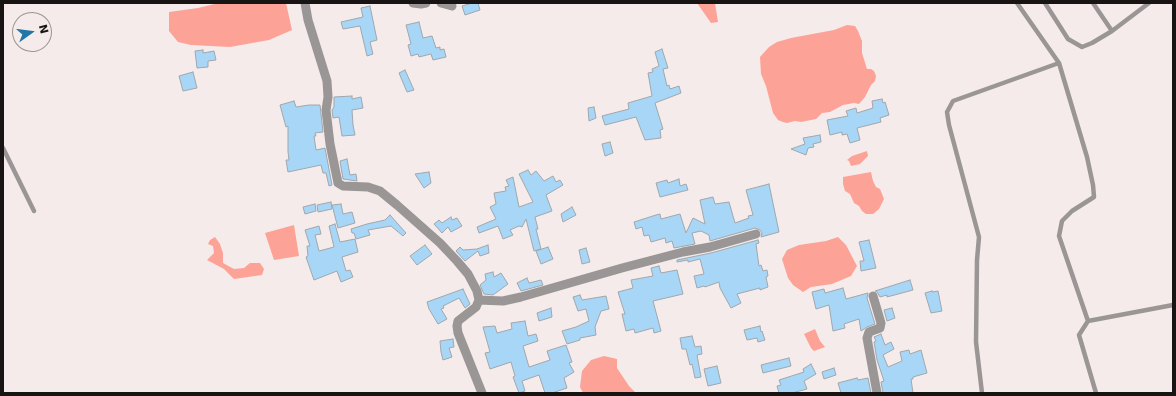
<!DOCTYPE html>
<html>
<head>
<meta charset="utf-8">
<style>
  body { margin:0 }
  #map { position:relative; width:1176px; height:396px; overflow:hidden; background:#f5ebea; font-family:"DejaVu Sans",sans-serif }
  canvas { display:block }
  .frame { position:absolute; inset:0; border:4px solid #171413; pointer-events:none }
  .north { position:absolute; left:12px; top:12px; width:40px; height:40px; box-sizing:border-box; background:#f5ebea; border:1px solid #9c9594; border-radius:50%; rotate:76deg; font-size:11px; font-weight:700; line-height:16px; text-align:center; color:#171413 }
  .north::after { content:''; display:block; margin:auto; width:14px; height:18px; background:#2076a6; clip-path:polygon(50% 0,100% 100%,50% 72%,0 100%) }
</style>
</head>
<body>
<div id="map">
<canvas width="1176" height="396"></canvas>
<div class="frame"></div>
<div class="north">N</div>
</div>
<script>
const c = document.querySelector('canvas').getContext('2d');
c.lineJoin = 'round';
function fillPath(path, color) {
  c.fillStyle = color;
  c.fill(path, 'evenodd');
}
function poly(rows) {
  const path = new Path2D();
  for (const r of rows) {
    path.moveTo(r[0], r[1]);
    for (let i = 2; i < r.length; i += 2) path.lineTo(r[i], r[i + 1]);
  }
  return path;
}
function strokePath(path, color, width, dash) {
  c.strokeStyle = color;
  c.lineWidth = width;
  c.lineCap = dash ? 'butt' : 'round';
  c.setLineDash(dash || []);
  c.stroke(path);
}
fillPath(poly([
  [219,3,286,3,292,30,269,40,230,47,191,45,178,42,169,31,169,12,198,8],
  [697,3,715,3,718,22,711,23],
  [847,25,855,26,858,31,862,41,862,53,867,69,871,69,874,71,876,76,875,81,871,85,865,97,859,104,854,103,843,105,830,112,822,113,816,119,801,122,795,121,787,123,783,122,778,120,773,113,766,86,761,74,760,57,769,47,777,42,791,38,834,30],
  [867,151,868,156,860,164,851,166,849,161,847,160,852,156],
  [871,172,873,181,876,187,880,189,884,199,879,209,873,214,866,214,862,211,859,206,854,203,850,194,845,191,843,184,843,177],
  [294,225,299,256,274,260,265,233],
  [215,237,220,244,223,253,223,263,234,269,244,268,250,263,260,263,264,269,262,275,234,279,224,269,207,260,214,253,213,246,208,244,210,240],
  [838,237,846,245,857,266,851,276,832,284,811,287,803,292,793,285,788,278,782,259,787,250,799,245,826,241],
  [815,329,820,341,825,347,814,351,811,348,804,334],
  [604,356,617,359,617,368,629,386,636,393,583,393,580,387,582,371,591,360]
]), '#fda296');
const building = poly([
  [472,3,478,3,480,10,465,15,462,6,472,3],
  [370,6,377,40,370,42,373,54,367,56,360,26,343,29,341,22,363,17,361,8,370,6],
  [419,22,423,38,432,36,436,48,440,47,440,50,444,49,446,57,433,60,431,54,419,57,418,54,411,56,408,45,411,44,406,25,419,22],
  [662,49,668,68,663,69,667,86,669,85,670,89,679,86,681,93,655,103,663,129,660,130,661,138,645,140,636,117,605,125,602,116,629,109,628,103,652,96,648,73,653,72,652,69,659,66,655,52,662,49],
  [203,50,203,53,214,51,216,60,208,61,208,67,197,68,195,51,203,50],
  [405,70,414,90,407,92,399,73,405,70],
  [193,72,197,88,183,91,179,76,193,72],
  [352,96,352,99,361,97,363,108,352,110,353,125,355,135,342,136,339,117,333,118,332,110,334,107,334,97,352,96],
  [882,99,883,103,885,102,889,115,880,118,881,122,857,128,860,140,850,143,847,134,842,135,842,132,830,135,827,120,848,116,846,111,856,108,857,113,873,108,872,101,882,99],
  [294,101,296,107,309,105,320,105,323,132,315,133,316,136,314,136,316,150,325,148,332,185,329,186,326,173,323,173,321,165,288,172,286,160,289,160,288,152,288,126,286,127,280,105,294,101],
  [594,107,596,118,589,121,588,108,594,107],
  [820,135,821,142,813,144,814,147,808,148,806,155,791,149,805,144,803,138,820,135],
  [610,142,613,153,605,156,602,144,610,142],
  [347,159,350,175,356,174,357,181,343,179,340,161,347,159],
  [528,170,531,175,536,171,544,181,553,176,556,182,560,180,563,185,546,195,552,211,535,217,538,229,536,229,541,249,534,251,526,219,522,227,519,226,510,230,513,235,503,239,498,226,479,233,477,227,496,219,490,207,496,204,494,193,506,191,505,187,509,186,506,180,513,177,519,207,533,202,519,174,528,170],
  [429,172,431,183,424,188,415,174,429,172],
  [679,179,680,186,686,184,688,190,660,197,656,183,667,180,668,183,679,179],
  [769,184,779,232,761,237,762,233,760,230,755,228,710,241,709,235,701,231,692,233,695,244,674,248,672,241,666,243,665,238,651,242,649,235,644,236,642,227,636,229,634,222,656,215,660,214,661,219,680,214,686,233,693,218,705,224,700,200,713,197,715,204,729,202,735,223,749,218,748,216,753,215,746,190,769,184],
  [331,202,332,209,318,212,317,205,331,202],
  [315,204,316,211,305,214,303,207,315,204],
  [341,204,343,214,352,212,355,223,338,228,332,205,341,204],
  [572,207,576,215,563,222,561,214,572,207],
  [390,215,406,233,403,236,391,226,368,230,370,235,356,239,354,233,352,233,351,229,367,224,385,220,390,215],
  [451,217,452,220,457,218,462,226,451,232,448,227,442,233,434,224,439,220,442,223,451,217],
  [335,224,340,242,355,239,358,252,342,257,346,271,350,270,353,277,341,282,337,271,314,280,306,257,308,256,307,246,310,246,305,230,319,226,321,234,315,235,319,251,334,247,329,226,335,224],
  [758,240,759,243,756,244,759,266,761,265,763,271,767,270,768,276,766,277,768,287,760,290,760,288,737,294,741,303,731,308,720,288,719,282,705,287,704,286,697,288,694,276,704,274,700,259,688,262,688,260,677,262,677,260,711,253,758,240],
  [869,240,876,268,861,271,860,261,864,261,859,242,869,240],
  [425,245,432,254,417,265,410,256,425,245],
  [488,245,489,253,480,256,478,251,465,261,456,251,460,247,463,250,477,249,488,245],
  [548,247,553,259,541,264,536,251,548,247],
  [586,248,590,262,582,264,579,250,586,248],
  [659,266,661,273,677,270,683,294,653,301,661,331,654,333,653,328,635,333,634,329,626,331,622,314,625,314,618,292,633,288,631,280,653,276,651,268,659,266],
  [493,272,494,277,501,273,508,284,493,295,484,294,480,285,486,280,485,274,493,272],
  [527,278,529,283,541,280,543,285,521,291,517,283,527,278],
  [910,280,913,290,887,297,887,295,880,297,877,292,875,291,910,280],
  [843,288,846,299,868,293,867,298,875,324,867,327,861,331,859,319,844,324,845,328,833,331,829,305,816,309,812,292,824,289,825,293,843,288],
  [463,289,470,304,465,308,459,298,443,306,444,308,441,309,447,319,438,324,429,309,427,302,463,289],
  [932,291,932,292,938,291,942,311,931,313,925,293,932,291],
  [580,295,582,300,606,296,609,309,601,311,595,327,596,335,580,338,580,340,567,344,562,331,576,327,589,321,586,309,578,311,573,297,580,295],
  [551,308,552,317,539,321,537,313,551,308],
  [892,308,895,318,887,321,884,310,892,308],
  [525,321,528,336,536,334,538,341,523,346,529,367,550,360,547,351,566,345,572,362,569,363,574,372,564,378,567,388,552,393,545,393,539,375,522,381,525,391,519,393,513,377,515,376,511,362,490,369,485,353,490,352,483,327,495,326,497,333,512,329,511,323,525,321],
  [760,326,761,332,762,331,765,340,758,342,757,338,747,340,744,330,760,326],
  [881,334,885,345,891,342,894,349,883,355,888,367,902,361,900,352,909,350,910,354,921,350,927,373,913,377,913,379,911,379,913,393,883,393,881,382,884,381,877,360,874,342,876,341,874,337,881,334],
  [692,336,695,347,701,346,702,354,697,355,701,377,695,378,692,364,690,365,686,349,682,349,680,338,692,336],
  [453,339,454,347,449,348,452,357,443,360,441,352,440,341,453,339],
  [789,358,791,366,763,373,761,365,789,358],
  [811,364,816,374,804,381,807,389,792,393,779,393,777,386,781,385,779,380,804,372,803,369,811,364],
  [717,366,721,383,708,386,704,369,717,366],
  [834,368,836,375,824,379,822,372,834,368],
  [857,378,858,380,868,378,871,393,841,393,838,383,857,378]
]);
fillPath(building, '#a7d6f6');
strokePath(building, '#a0a7ac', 1);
strokePath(poly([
  [1017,3,1059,63,1087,157,1093,185,1094,197,1072,211,1062,221,1059,236,1088,321],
  [1045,3,1068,39,1082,47,1092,43,1112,31,1149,3],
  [1093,3,1112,31],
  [3,148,34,211],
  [982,393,976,342,977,260,979,237,949,125,947,112,953,101,1059,63],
  [1096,393,1079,335,1088,321,1173,305]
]), '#9b9696', 4.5);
strokePath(poly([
  [305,3,308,20,327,81,328,97,326,110,330,144,338,183,343,186,368,187,380,191,397,205,440,243,457,261,468,274,477,291,479,300,476,307,458,321,457,326,458,333,482,393],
  [413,3,421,4,426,3],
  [441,3,452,6],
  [873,296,881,323,880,328,869,332,867,338,877,393],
  [479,300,503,301,521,297,622,268,683,252,710,247,756,234]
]), '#9b9696', 9);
</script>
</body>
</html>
